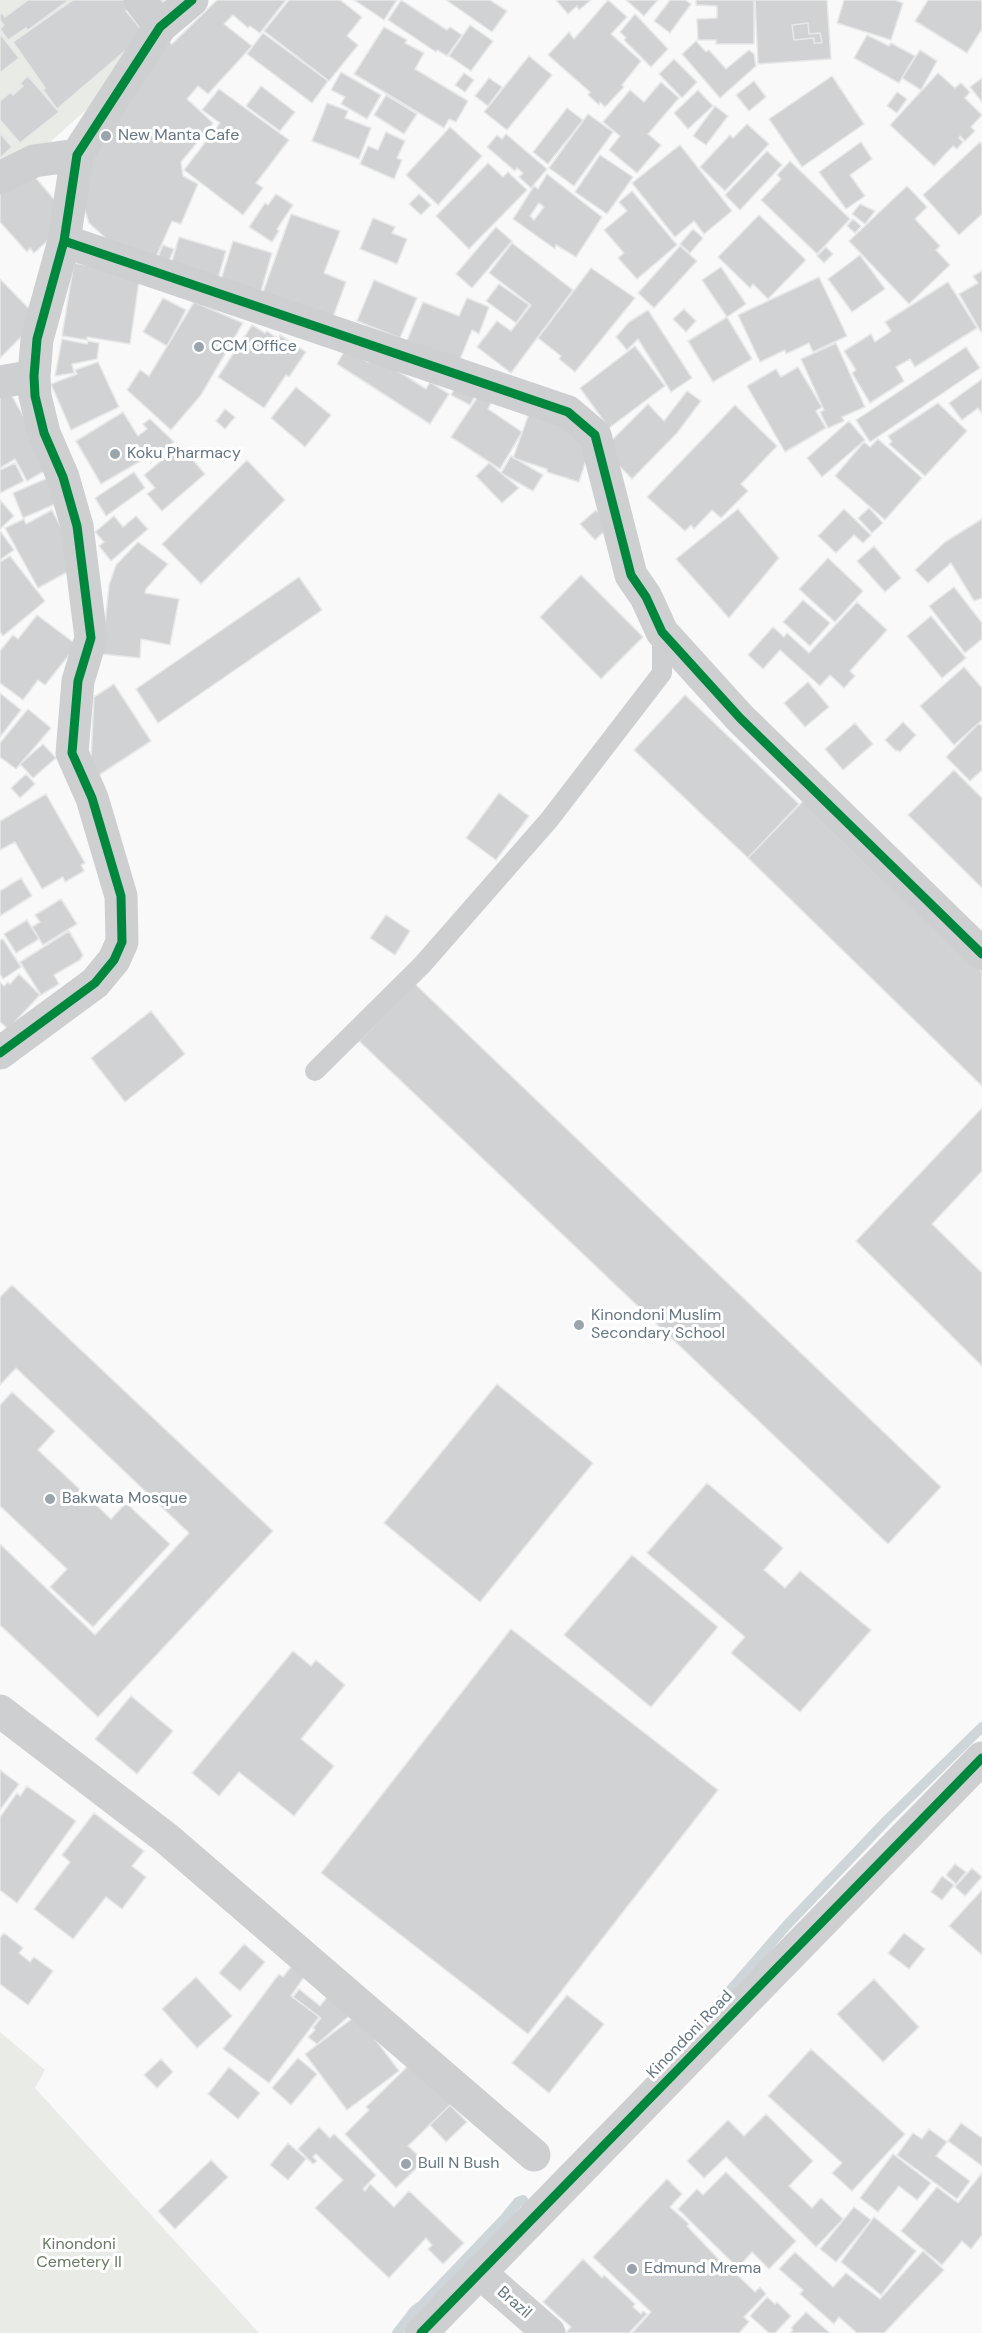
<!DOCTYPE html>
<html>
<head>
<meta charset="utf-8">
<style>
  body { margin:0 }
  canvas { display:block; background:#f9f9f9 }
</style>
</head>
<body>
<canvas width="982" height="2333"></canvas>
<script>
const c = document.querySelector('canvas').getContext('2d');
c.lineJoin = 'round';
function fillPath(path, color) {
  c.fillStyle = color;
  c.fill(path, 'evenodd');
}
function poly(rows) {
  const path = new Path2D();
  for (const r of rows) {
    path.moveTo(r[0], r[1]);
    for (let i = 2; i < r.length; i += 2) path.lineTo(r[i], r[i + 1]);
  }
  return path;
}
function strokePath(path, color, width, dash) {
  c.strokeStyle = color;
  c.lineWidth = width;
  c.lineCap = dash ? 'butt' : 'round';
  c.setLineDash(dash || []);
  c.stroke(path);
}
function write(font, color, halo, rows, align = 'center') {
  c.font = font + ' "DM Sans",sans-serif';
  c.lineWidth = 6;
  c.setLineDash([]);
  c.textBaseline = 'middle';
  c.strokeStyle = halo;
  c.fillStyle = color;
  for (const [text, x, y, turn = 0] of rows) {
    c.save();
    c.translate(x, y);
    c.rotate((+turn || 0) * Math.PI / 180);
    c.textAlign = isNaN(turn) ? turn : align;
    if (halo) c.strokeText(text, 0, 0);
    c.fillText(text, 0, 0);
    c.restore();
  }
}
fillPath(poly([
  [0,0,197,0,107,91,0,187],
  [0,2032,45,2070,35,2088,259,2333,0,2333]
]), '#e8ebe6');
strokePath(poly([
  [705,2019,787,1925,887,1820,982,1727],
  [397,2333,415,2310,422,2305,505,2218,518,2202,523,2200]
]), '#ced6d9', 10);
const building = poly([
  [28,0,69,0,28,30,26,28,8,40,0,29,4,25,0,20,0,15,2,13,5,17,28,0],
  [73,0,128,0,133,6,126,11,145,34,57,109,43,90,45,88,13,42,73,0],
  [217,0,286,0,260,33,250,26,248,28,233,15,224,24,252,46,208,94,198,86,187,99,213,123,181,162,183,176,198,184,181,224,172,221,156,257,110,242,89,223,78,190,88,151,169,42,172,44,217,0],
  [289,0,340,0,362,17,347,36,358,45,329,81,264,31,289,0],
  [354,0,397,0,384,20,354,0],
  [401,0,447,30,450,27,462,35,447,56,437,50,436,52,388,20,401,0],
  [446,0,490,0,507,11,492,32,446,0],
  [556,0,591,0,579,10,577,6,568,14,556,0],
  [608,0,627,17,611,34,641,61,622,85,624,87,605,107,600,102,599,105,588,95,590,92,548,55,569,32,574,39,608,0],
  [626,0,658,0,644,16,626,0],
  [670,0,685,0,691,4,670,33,654,21,670,0],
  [696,0,754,0,754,44,716,44,716,40,698,40,697,19,717,18,717,6,696,5,696,0],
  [755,0,827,0,831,59,758,64,755,0],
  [808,23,809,34,820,33,822,43,814,43,814,38,794,40,792,25,808,23],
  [844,0,895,0,903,3,891,40,837,23,844,0],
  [928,0,982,0,982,29,967,53,915,21,928,0],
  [635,14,668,49,651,67,624,40,626,38,620,32,635,14],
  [808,23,809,34,820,33,822,43,814,43,814,38,794,40,792,25,808,23],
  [470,25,493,41,471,71,449,56,470,25],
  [384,27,407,40,405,43,424,53,415,69,468,101,456,122,449,119,444,128,354,74,384,27],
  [263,33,328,81,312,103,247,54,263,33],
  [1,35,19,58,0,73,0,36,1,35],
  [867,35,889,46,891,43,915,56,899,83,854,58,867,35],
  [696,41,706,52,709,50,726,69,749,50,754,54,756,66,720,98,682,54,696,41],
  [920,50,937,61,921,90,902,78,920,50],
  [529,56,552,75,507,130,484,112,529,56],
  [674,59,697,82,682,98,659,74,674,59],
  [341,72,381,95,367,119,341,104,345,97,331,90,341,72],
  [464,73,474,80,465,92,455,85,464,73],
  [938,73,955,88,961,83,970,92,965,98,982,115,971,127,975,131,965,141,960,136,959,138,963,142,957,149,953,146,934,166,890,125,938,73],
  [28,76,59,112,20,143,0,120,0,101,11,92,13,95,23,86,20,83,28,76],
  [832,76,864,124,802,167,769,119,832,76],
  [489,78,502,87,488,106,475,96,489,78],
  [982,78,982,102,970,87,982,78],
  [754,81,766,97,749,111,736,95,754,81],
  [661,82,679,98,648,134,661,145,637,173,609,150,620,136,603,122,630,90,644,102,661,82],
  [261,86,295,112,280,131,246,106,261,86],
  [219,89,289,140,256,183,263,188,243,215,184,170,220,123,202,110,219,89],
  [698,90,713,106,688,129,674,113,698,90],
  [897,92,907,99,897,113,887,106,897,92],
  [386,95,417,114,404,134,374,115,386,95],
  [327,103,348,111,345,118,371,128,359,159,312,141,327,103],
  [715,106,728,116,706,145,693,136,715,106],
  [567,108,583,120,548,164,533,152,567,108],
  [588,114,613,132,574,186,549,168,588,114],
  [747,124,769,144,725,191,700,167,730,135,733,138,747,124],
  [450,127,482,156,438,205,406,175,450,127],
  [386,132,405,141,397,158,402,160,394,179,360,164,368,146,378,150,386,132],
  [0,133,12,147,0,158,0,133],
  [506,134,547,169,531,188,519,177,523,173,517,168,515,171,487,147,497,135,502,139,506,134],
  [861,142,872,159,850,175,865,196,846,209,819,172,861,142],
  [980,142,982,145,982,214,959,235,923,195,980,142],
  [680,145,732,211,704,234,694,221,675,237,632,183,680,145],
  [767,151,782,165,740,210,725,195,767,151],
  [600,155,633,177,607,214,575,192,600,155],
  [790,161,850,219,817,254,761,200,781,179,777,175,790,161],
  [488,163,503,177,508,172,527,190,469,249,436,216,488,163],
  [28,169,65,212,65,225,34,253,30,248,27,252,0,222,0,194,28,169],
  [547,174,602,217,576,257,556,245,555,249,513,219,534,186,538,189,547,174],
  [539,203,544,207,534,220,530,216,539,203],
  [907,186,927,207,915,219,940,246,936,250,950,265,909,304,849,241,907,186],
  [632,191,677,245,637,279,618,258,624,253,604,230,627,211,619,202,632,191],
  [276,194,293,205,277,229,279,231,272,242,249,227,265,203,268,205,276,194],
  [419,194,431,205,421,215,409,204,419,194],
  [860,204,875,211,865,224,852,214,860,204],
  [291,214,340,231,324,273,346,282,332,320,262,295,291,214],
  [759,215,806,260,768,299,753,284,750,288,718,257,759,215],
  [373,218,395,227,392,233,407,239,397,264,360,249,373,218],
  [853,219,861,226,855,233,847,226,853,219],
  [496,227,512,241,472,288,456,274,496,227],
  [693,229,703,238,690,253,680,244,693,229],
  [179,237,226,251,216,285,169,272,179,237],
  [233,241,272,253,259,298,219,286,233,241],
  [512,243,573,290,511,373,477,347,497,321,511,331,531,305,489,273,512,243],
  [163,245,174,249,167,266,156,262,163,245],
  [680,246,697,261,654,308,638,293,680,246],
  [826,247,833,254,824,263,817,256,826,247],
  [860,255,885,289,852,312,828,279,860,255],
  [74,263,140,274,130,344,87,337,87,340,62,336,74,263],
  [721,267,746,304,727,317,702,280,721,267],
  [591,268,635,298,575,372,559,359,561,356,538,338,591,268],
  [982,271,982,331,981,332,959,294,978,283,973,276,982,271],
  [819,277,847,336,813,352,809,343,786,354,785,350,760,362,738,315,819,277],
  [0,279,39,319,0,358,0,279],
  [374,280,417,298,400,338,357,321,374,280],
  [948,282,977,328,915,367,910,359,896,367,904,381,870,403,852,373,856,370,844,351,871,334,875,342,891,331,885,322,948,282],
  [499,284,529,305,516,323,486,301,499,284],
  [163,298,186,310,167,346,143,332,163,298],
  [467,298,489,307,479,334,472,330,458,364,406,343,423,302,459,316,467,298],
  [194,302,243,323,201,395,171,430,127,390,140,370,149,376,194,302],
  [684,309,696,321,686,332,673,319,684,309],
  [648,310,692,378,671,392,638,339,627,350,616,337,629,322,648,310],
  [727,317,752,359,713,382,688,341,727,317],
  [252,325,265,333,267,331,274,336,279,338,280,335,306,352,289,377,286,375,264,408,218,377,252,325],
  [62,339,87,344,88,341,99,343,97,359,72,364,74,373,55,376,62,339],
  [836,343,865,407,842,417,844,421,828,428,820,412,824,410,801,359,836,343],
  [635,346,665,386,609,428,580,388,635,346],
  [966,347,980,368,870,442,856,420,966,347],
  [346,348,368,362,373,355,426,389,430,382,449,394,430,424,337,364,346,348],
  [98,362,119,407,71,430,51,384,77,374,75,370,98,362],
  [798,367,822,407,816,411,826,428,785,452,747,386,776,369,781,377,798,367],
  [982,379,982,413,978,408,962,420,949,403,982,379],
  [459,381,479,389,470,405,451,395,459,381],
  [296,387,331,415,305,447,271,418,296,387],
  [8,389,52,467,27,481,15,459,0,468,0,394,8,389],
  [687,391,701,401,677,433,632,479,603,449,648,404,664,421,687,391],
  [479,395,491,403,488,409,522,432,500,469,451,437,479,395],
  [938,403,967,431,925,476,889,444,892,442,888,436,938,403],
  [735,405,777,446,741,484,748,491,721,518,712,510,694,529,691,525,685,531,647,497,735,405],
  [531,408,592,441,579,482,547,472,547,469,513,458,531,408],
  [225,409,235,417,225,429,216,421,225,409],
  [123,412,138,436,147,429,143,424,150,419,174,442,151,459,149,456,101,484,76,441,123,412],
  [849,421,865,440,822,477,807,458,849,421],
  [878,439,922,478,885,520,835,476,864,442,870,447,878,439],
  [180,445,205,474,162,511,147,494,155,488,144,475,180,445],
  [511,456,543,475,533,491,501,473,511,456],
  [247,460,285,500,201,584,162,544,247,460],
  [15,463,24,481,0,493,0,470,15,463],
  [489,463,519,488,502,503,476,476,489,463],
  [134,472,145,488,106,516,95,498,134,472],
  [57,474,67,499,23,518,13,493,57,474],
  [0,500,14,516,0,529,0,500],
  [869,508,883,523,872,533,858,518,869,508],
  [738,509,779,558,729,618,676,559,738,509],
  [844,509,871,535,863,543,854,535,836,553,818,536,844,509],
  [52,510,80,565,38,588,5,528,24,519,26,524,52,510],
  [596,510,610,526,595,540,580,524,596,510],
  [114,516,123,527,136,516,148,529,111,561,99,546,104,542,95,532,114,516],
  [982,519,982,598,974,601,951,563,928,583,915,570,945,542,982,519],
  [1,532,14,550,0,560,0,533,1,532],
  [138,542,168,564,146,589,145,593,179,599,170,645,141,639,140,658,102,654,109,585,116,565,138,542],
  [874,546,901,578,885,592,857,561,874,546],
  [10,556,45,601,3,636,0,632,0,562,10,556],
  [828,558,863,591,835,622,799,589,828,558],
  [581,575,643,637,601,679,540,617,581,575],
  [299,577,322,610,158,723,136,689,299,577],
  [954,587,982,623,982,639,965,653,929,606,954,587],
  [803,600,830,623,810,646,783,622,803,600],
  [857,602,887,630,850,671,855,676,844,688,830,675,820,686,780,650,763,669,748,655,773,627,784,637,787,633,809,653,857,602],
  [37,615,77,645,45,685,38,680,23,700,0,683,0,651,13,635,18,639,37,615],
  [931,616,966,658,942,678,907,636,931,616],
  [964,667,982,688,982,720,954,745,920,706,964,667],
  [808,682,829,707,805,727,784,703,808,682],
  [114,684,151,741,90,781,94,697,114,684],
  [0,693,21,710,0,737,0,693],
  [685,695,799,804,748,858,634,750,685,695],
  [28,709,51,728,16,769,0,757,0,743,28,709],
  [903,722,916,735,900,752,897,750,896,751,885,740,903,722],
  [855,723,873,744,843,770,825,749,855,723],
  [979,723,982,726,982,770,970,781,946,757,979,723],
  [43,744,56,758,33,778,20,764,43,744],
  [954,770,982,798,982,888,908,815,954,770],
  [26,774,35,784,20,798,11,788,26,774],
  [499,793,529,816,496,860,466,838,499,793],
  [46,794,85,863,81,865,84,871,65,882,63,877,42,889,15,842,0,850,0,821,46,794],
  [805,799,982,972,982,1086,748,858,805,799],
  [21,878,32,896,0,916,0,891,21,878],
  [61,899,77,924,43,945,32,927,40,922,35,915,61,899],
  [386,915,410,931,395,955,370,938,386,915],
  [27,920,39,939,16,953,4,934,27,920],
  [69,931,83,955,80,960,54,975,59,984,41,995,20,962,69,931],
  [3,939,21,967,3,979,0,974,0,940,3,939],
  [19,974,40,995,8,1029,0,1022,0,982,4,986,8,982,10,984,19,974],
  [415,984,941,1487,888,1544,359,1041,415,984],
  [151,1011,185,1054,125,1102,91,1058,151,1011],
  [982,1108,982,1171,932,1224,982,1273,982,1366,856,1241,982,1108],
  [12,1285,273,1531,98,1717,0,1625,0,1544,95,1635,189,1533,16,1368,0,1385,0,1297,12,1285],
  [497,1384,593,1463,480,1602,384,1523,497,1384],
  [12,1392,55,1431,38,1450,111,1519,126,1503,170,1544,93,1627,50,1587,67,1569,0,1506,0,1405,12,1392],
  [707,1483,783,1548,764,1570,785,1588,800,1571,871,1630,800,1712,731,1653,745,1637,647,1553,707,1483],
  [632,1555,718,1627,651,1707,564,1635,632,1555],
  [511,1629,718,1790,528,2034,321,1873,511,1629],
  [293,1651,311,1666,316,1660,345,1685,301,1739,334,1766,294,1816,239,1772,219,1796,192,1773,293,1651],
  [131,1696,173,1731,137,1774,95,1739,131,1696],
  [0,1770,19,1784,0,1810,0,1770],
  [27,1786,76,1821,17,1903,0,1890,0,1817,17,1793,20,1796,27,1786],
  [94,1813,144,1851,132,1866,146,1877,122,1909,106,1897,73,1939,34,1909,70,1862,62,1855,94,1813],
  [955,1864,966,1872,956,1884,946,1875,955,1864],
  [972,1868,982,1877,965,1896,955,1887,972,1868],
  [942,1876,954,1885,942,1900,931,1892,942,1876],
  [982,1890,982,1955,949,1926,982,1890],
  [4,1933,23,1948,19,1953,30,1962,34,1957,53,1971,28,2005,0,1984,0,1938,4,1933],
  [904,1933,925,1949,909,1969,888,1953,904,1933],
  [244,1944,265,1962,240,1991,219,1973,244,1944],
  [294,1963,304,1977,291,1996,319,2017,269,2083,223,2049,279,1974,283,1977,294,1963],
  [196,1977,232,2016,197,2048,162,2009,196,1977],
  [874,1979,919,2027,883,2062,837,2014,874,1979],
  [299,1989,320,2006,331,1992,356,2010,317,2044,308,2037,315,2030,313,2028,321,2018,293,1997,299,1989],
  [567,1995,604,2024,549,2093,512,2063,567,1995],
  [357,2015,399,2071,347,2110,305,2054,357,2015],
  [811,2049,905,2134,852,2191,832,2173,842,2163,768,2096,811,2049],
  [298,2058,317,2074,291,2105,272,2088,298,2058],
  [161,2059,173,2072,157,2088,144,2075,161,2059],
  [411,2063,451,2104,408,2146,424,2161,396,2188,345,2134,369,2110,366,2107,411,2063],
  [229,2067,260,2093,238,2119,208,2094,229,2067],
  [450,2105,467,2122,446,2142,430,2125,450,2105],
  [766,2114,813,2161,789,2186,812,2208,821,2198,843,2219,816,2247,726,2157,704,2178,687,2161,728,2120,744,2136,766,2114],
  [961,2123,982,2138,982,2166,948,2141,961,2123],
  [319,2127,330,2138,334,2134,376,2175,363,2189,365,2191,370,2184,394,2207,409,2191,464,2243,443,2264,428,2249,432,2245,426,2238,389,2278,315,2208,343,2180,316,2154,313,2157,317,2161,313,2164,298,2149,319,2127],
  [929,2129,947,2142,936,2156,970,2181,957,2199,897,2155,913,2133,922,2139,929,2129],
  [288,2143,306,2159,288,2180,270,2165,288,2143],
  [893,2154,931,2183,917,2200,899,2186,878,2212,860,2198,893,2154],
  [211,2160,228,2177,175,2229,158,2211,211,2160],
  [726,2172,796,2241,769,2269,752,2252,738,2268,678,2209,697,2189,703,2195,726,2172],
  [982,2173,982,2235,971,2249,962,2241,942,2265,901,2231,937,2187,958,2203,982,2173],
  [667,2179,682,2194,670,2207,689,2224,687,2226,723,2264,724,2262,755,2292,760,2287,766,2294,744,2317,749,2322,739,2333,632,2333,651,2312,593,2257,667,2179],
  [854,2207,871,2220,836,2262,820,2249,854,2207],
  [874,2217,916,2251,881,2295,841,2262,874,2217],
  [923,2251,944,2270,884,2333,857,2333,839,2317,834,2324,800,2294,803,2290,779,2269,795,2252,833,2287,846,2273,880,2299,923,2251],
  [583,2259,602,2278,604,2275,635,2304,633,2307,641,2314,643,2311,647,2314,629,2333,568,2333,566,2332,571,2327,543,2302,583,2259],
  [767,2297,775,2304,777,2302,791,2316,775,2333,769,2333,750,2316,767,2297],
  [806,2312,830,2333,790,2333,793,2330,791,2328,806,2312]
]);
fillPath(building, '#d0d2d3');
strokePath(building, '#e8e8e8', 1.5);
strokePath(poly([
  [315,1071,422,965,549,820,662,673,662,632]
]), '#cecfd0', 20);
strokePath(poly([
  [140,0,160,27],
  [0,178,34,161,77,155],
  [64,241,568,412,595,435,631,575,646,597,662,632,740,718,982,954],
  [0,382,34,376],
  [0,1053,95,983,114,960,122,942,121,896,92,798,72,753,78,681,91,638,77,526,63,477,44,433,35,396,34,376,37,339,64,241,77,155,160,27,192,0],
  [0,1711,166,1838,534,2155],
  [479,2272,549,2333]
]), '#cecfd0', 33);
strokePath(poly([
  [421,2333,982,1758]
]), '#cecfd0', 33);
strokePath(poly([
  [64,241,568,412,595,435,631,575,646,597,662,632,740,718,982,954],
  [0,1053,95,983,114,960,122,942,121,896,92,798,72,753,78,681,91,638,77,526,63,477,44,433,35,396,34,376,37,339,64,241,77,155,160,27,192,0],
  [421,2333,982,1758]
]), '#00873e', 9);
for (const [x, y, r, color] of [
  [106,136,6,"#99a4ac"],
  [199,347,6,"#99a4ac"],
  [115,454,6,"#99a4ac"],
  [579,1325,6,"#99a4ac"],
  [50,1499,6,"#99a4ac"],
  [406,2164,6,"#99a4ac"],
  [632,2269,6,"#99a4ac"]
]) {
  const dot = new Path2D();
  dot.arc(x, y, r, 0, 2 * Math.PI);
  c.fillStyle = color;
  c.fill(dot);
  strokePath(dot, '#fff', 2);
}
write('16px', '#657683', '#fff', [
  ["New Manta Cafe",118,136],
  ["CCM Office",211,347],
  ["Koku Pharmacy",127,454],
  ["Kinondoni Muslim",591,1316],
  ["Secondary School",591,1334],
  ["Bakwata Mosque",62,1499],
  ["Bull N Bush",418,2164],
  ["Edmund Mrema",644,2269]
], 'left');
write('16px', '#657683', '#fff', [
  ["Kinondoni Road",690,2035,-46],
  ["Brazil",514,2303,41]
]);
write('16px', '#687a64', '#fff', [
  ["Kinondoni",79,2245],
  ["Cemetery II",79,2263]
]);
</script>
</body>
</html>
